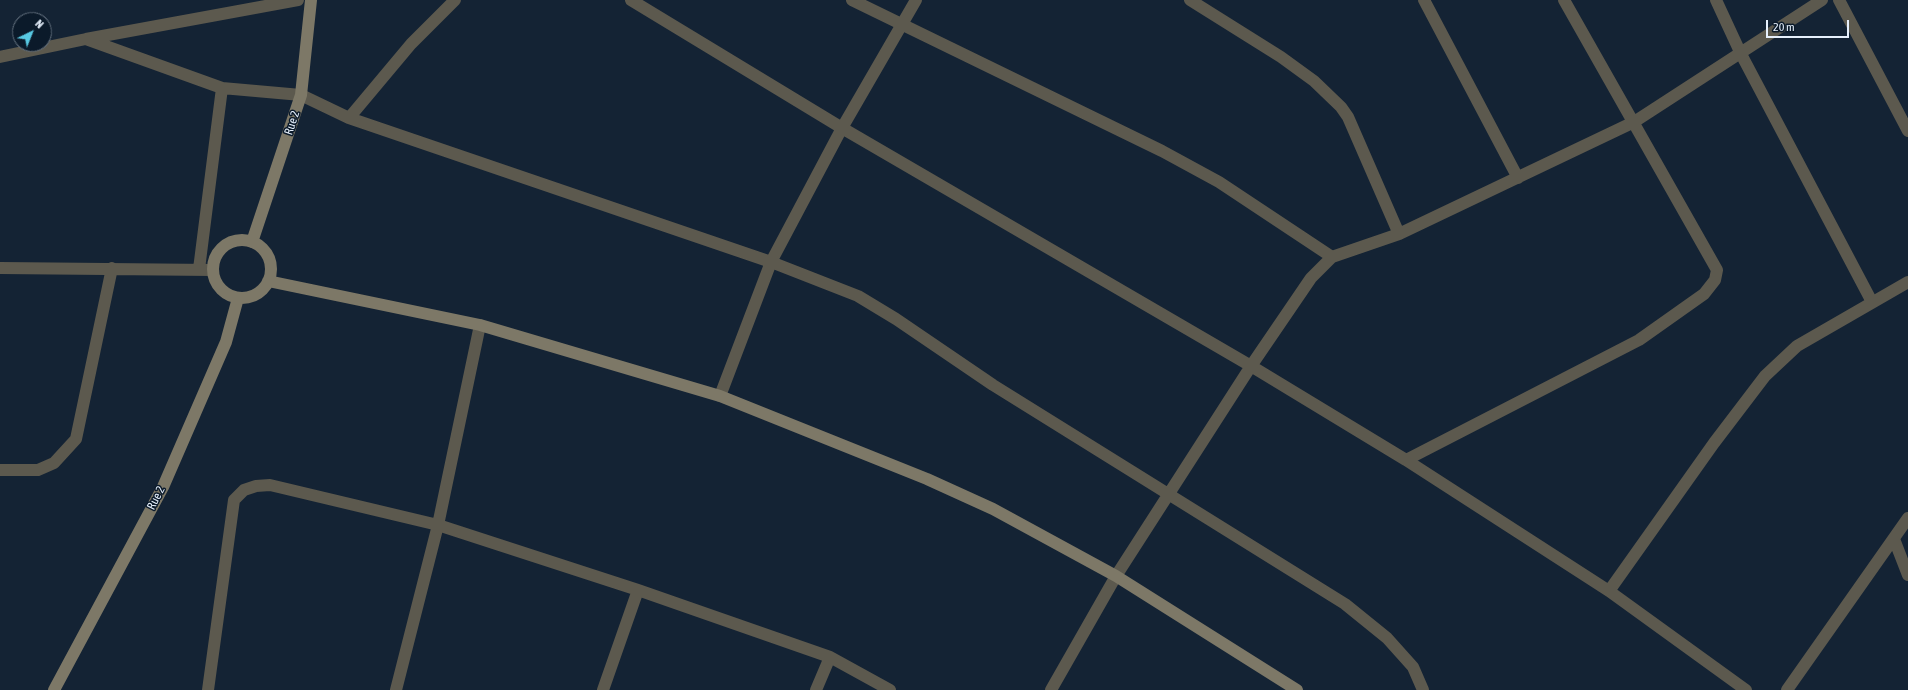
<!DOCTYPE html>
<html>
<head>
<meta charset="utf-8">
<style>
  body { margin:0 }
  #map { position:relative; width:1908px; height:690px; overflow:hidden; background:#142334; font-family:"Asap Condensed",sans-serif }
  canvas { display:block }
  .north { position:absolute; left:12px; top:12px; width:40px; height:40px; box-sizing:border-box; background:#0b1a2a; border:1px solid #63707e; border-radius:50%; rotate:43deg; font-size:11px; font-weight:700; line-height:16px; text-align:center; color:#e6f0fc }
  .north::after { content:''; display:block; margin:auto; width:14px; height:18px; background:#58c9e3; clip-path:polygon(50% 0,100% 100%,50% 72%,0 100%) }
  .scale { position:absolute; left:1766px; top:20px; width:83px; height:18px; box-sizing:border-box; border:2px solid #e6f0fc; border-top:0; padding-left:5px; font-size:12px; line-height:14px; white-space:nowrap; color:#e6f0fc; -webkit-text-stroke:3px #0b1a2a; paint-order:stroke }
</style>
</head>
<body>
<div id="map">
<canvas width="1908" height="690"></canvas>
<div class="north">N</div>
<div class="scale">20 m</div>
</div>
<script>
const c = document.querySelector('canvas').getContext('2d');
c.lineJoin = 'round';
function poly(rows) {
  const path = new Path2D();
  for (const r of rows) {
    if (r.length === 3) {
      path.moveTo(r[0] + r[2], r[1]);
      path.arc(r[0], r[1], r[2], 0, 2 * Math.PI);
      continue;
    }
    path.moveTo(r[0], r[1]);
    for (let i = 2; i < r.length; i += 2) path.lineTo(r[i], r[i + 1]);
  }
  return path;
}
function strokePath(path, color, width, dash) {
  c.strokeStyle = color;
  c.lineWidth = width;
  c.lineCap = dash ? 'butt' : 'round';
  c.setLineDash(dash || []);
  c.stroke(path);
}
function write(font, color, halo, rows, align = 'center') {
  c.font = font + ' "Asap Condensed",sans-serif';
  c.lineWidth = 3;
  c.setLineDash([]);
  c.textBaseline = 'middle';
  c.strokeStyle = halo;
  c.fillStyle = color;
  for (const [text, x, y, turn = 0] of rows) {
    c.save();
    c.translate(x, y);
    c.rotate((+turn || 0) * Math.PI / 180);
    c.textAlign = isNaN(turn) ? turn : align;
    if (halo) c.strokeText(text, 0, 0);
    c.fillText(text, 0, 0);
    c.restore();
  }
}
strokePath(poly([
  [631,0,842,128,1251,366,1406,460,1609,591,1746,690],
  [852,0,1162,151,1219,182,1332,257],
  [1190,0,1281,57,1314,81,1341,107,1348,117,1399,234],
  [1424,0,1518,178],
  [1716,0,1741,54,1872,302],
  [1839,0,1908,131],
  [86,39,222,88,199,269],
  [0,57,86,39,298,0],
  [222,88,301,95,349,118,771,262,858,296,896,319,993,385,1345,604,1387,638,1413,667,1423,690],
  [349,118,411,44,455,0],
  [0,268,213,270],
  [720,396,771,262,842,128,916,0],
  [1406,460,1639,340,1704,294,1715,280,1717,270,1564,0],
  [0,470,38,470,54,463,76,439,112,268],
  [1894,539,1908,575],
  [1609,591,1714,443,1765,376,1797,346,1908,282],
  [208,690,234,500,244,490,256,486,270,485,438,525,638,590,830,657,890,690],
  [396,690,438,525,480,325],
  [603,690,638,590],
  [816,690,830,657],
  [1051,690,1116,576,1251,366,1311,278,1332,257,1399,234,1634,122,1822,0],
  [1787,690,1908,518]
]), '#5c594e', 12);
strokePath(poly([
  [242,269,29],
  [252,242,301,95,311,0],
  [268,281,480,325,720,396,927,479,993,509,1116,576,1297,690],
  [54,690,163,487,226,342,238,298]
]), '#7d7867', 12);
write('12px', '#e6f0fc', '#0b1a2a', [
  ["Rue 2",292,123,-72],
  ["Rue 2",156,498,-63]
]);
</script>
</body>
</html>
